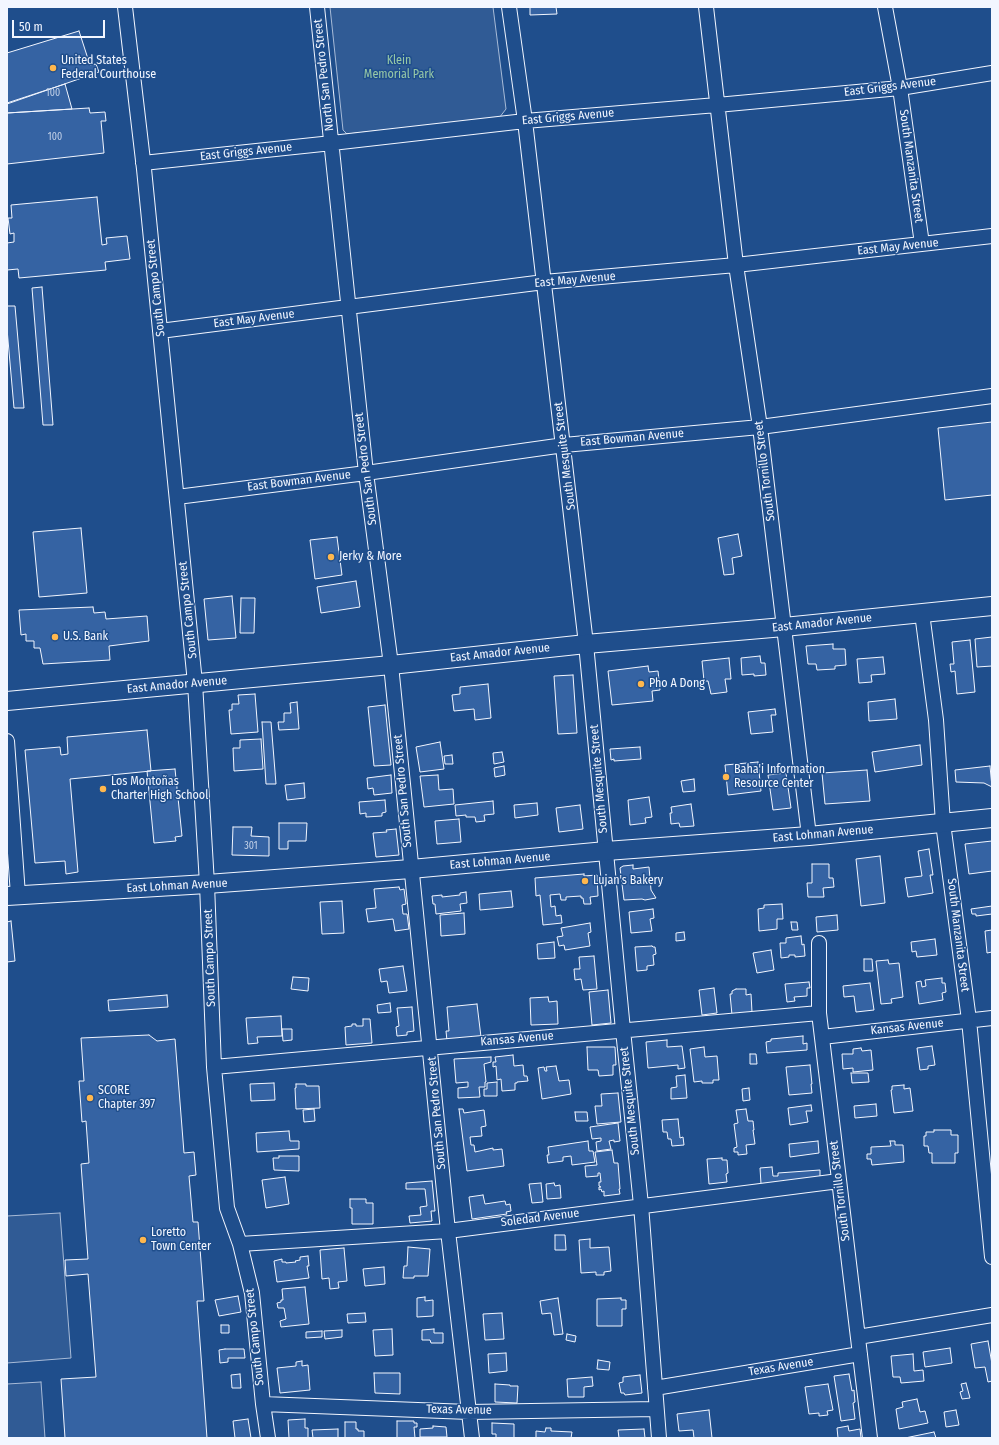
<!DOCTYPE html>
<html>
<head>
<meta charset="utf-8">
<style>
  body { margin:0 }
  #map { position:relative; width:999px; height:1445px; overflow:hidden; background:#1f4e8c; font-family:"Fira Sans Condensed",sans-serif }
  canvas { display:block }
  .frame { position:absolute; inset:0; border:8px solid #f2f6ff; pointer-events:none }
  .scale { position:absolute; left:12px; top:20px; width:93px; height:18px; box-sizing:border-box; border:2px solid #f2f6ff; border-top:0; padding-left:5px; font-size:12px; line-height:14px; white-space:nowrap; color:#f2f6ff; -webkit-text-stroke:3px #1f4e8c; paint-order:stroke }
</style>
</head>
<body>
<div id="map">
<canvas width="999" height="1445"></canvas>
<div class="frame"></div>
<div class="scale">50 m</div>
</div>
<script>
const c = document.querySelector('canvas').getContext('2d');
c.lineJoin = 'round';
function fillPath(path, color) {
  c.fillStyle = color;
  c.fill(path, 'evenodd');
}
function poly(rows) {
  const path = new Path2D();
  for (const r of rows) {
    path.moveTo(r[0], r[1]);
    for (let i = 2; i < r.length; i += 2) path.lineTo(r[i], r[i + 1]);
  }
  return path;
}
function strokePath(path, color, width, dash) {
  c.strokeStyle = color;
  c.lineWidth = width;
  c.lineCap = dash ? 'butt' : 'round';
  c.setLineDash(dash || []);
  c.stroke(path);
}
function write(font, color, halo, rows, align = 'center') {
  c.font = font + ' "Fira Sans Condensed",sans-serif';
  c.lineWidth = 3;
  c.setLineDash([]);
  c.textBaseline = 'middle';
  c.strokeStyle = halo;
  c.fillStyle = color;
  for (const [text, x, y, turn = 0] of rows) {
    c.save();
    c.translate(x, y);
    c.rotate((+turn || 0) * Math.PI / 180);
    c.textAlign = isNaN(turn) ? turn : align;
    if (halo) c.strokeText(text, 0, 0);
    c.fillText(text, 0, 0);
    c.restore();
  }
}
const built = poly([
  [330,7,493,7,506,109,499,118,347,134,343,130,330,7],
  [60,1213,71,1358,7,1363,7,1216,60,1213],
  [41,1382,45,1438,7,1438,7,1384,41,1382]
]);
fillPath(built, '#305b95');
strokePath(built, '#a8bbd7', 1);
const building = poly([
  [530,7,556,7,557,14,530,15,530,7],
  [79,31,90,65,96,64,99,72,7,104,7,53,79,31],
  [65,84,72,109,7,113,7,103,65,84],
  [89,108,90,113,105,112,106,121,101,121,104,153,7,164,7,113,89,108],
  [97,197,102,245,107,244,106,238,127,236,130,259,105,262,106,270,19,278,18,269,7,270,7,243,14,242,14,233,10,234,8,218,12,218,11,205,97,197],
  [42,287,53,425,43,425,32,288,42,287],
  [7,306,15,306,24,408,14,408,7,329,7,306],
  [992,422,992,495,945,500,938,428,992,422],
  [81,528,87,593,39,597,33,532,81,528],
  [738,534,742,556,732,558,734,574,724,575,718,538,738,534],
  [337,537,342,575,315,579,310,540,337,537],
  [356,581,360,607,321,613,317,587,356,581],
  [232,596,236,638,208,640,204,599,232,596],
  [241,598,255,598,254,633,240,633,241,598],
  [93,607,94,613,105,612,106,619,147,616,149,641,109,646,110,660,43,664,40,648,34,648,34,641,26,641,26,634,21,635,19,610,93,607],
  [992,637,992,666,977,667,975,639,992,637],
  [970,640,975,692,957,694,955,671,951,672,950,664,954,664,952,642,970,640],
  [833,644,833,649,845,649,846,665,835,666,835,669,817,670,816,664,808,664,806,646,833,644],
  [760,656,761,663,765,663,766,675,754,676,754,674,742,675,741,658,760,656],
  [883,657,885,674,871,675,872,682,859,683,857,659,883,657],
  [729,658,731,679,725,679,727,692,711,694,708,681,704,681,702,661,729,658],
  [648,666,649,672,658,671,660,690,652,691,653,701,612,705,608,671,648,666],
  [573,675,577,733,558,734,554,676,573,675],
  [488,684,491,718,475,720,474,709,454,711,452,695,460,694,460,687,488,684],
  [255,694,258,732,231,734,229,710,232,710,232,704,239,704,238,695,255,694],
  [895,699,897,719,869,721,868,702,895,699],
  [297,702,299,729,279,730,278,722,284,722,284,713,291,713,290,703,297,702],
  [385,705,391,765,374,766,368,707,385,705],
  [775,709,776,715,771,715,773,732,751,734,748,712,775,709],
  [262,722,271,722,276,784,266,784,262,722],
  [147,730,151,771,70,779,78,872,66,874,65,861,35,863,25,750,60,747,61,755,68,754,67,737,147,730],
  [261,739,263,769,234,771,233,748,240,748,240,740,261,739],
  [440,742,444,769,420,772,416,747,440,742],
  [920,745,922,765,875,772,872,752,920,745],
  [640,747,641,759,614,761,614,759,611,760,610,749,640,747],
  [502,752,504,762,494,764,493,753,502,752],
  [452,755,453,764,445,764,444,756,452,755],
  [758,762,761,791,728,795,725,765,758,762],
  [504,766,505,775,495,777,494,768,504,766],
  [990,766,992,787,984,783,956,782,955,770,990,766],
  [175,769,182,836,175,837,176,841,154,843,147,771,175,769],
  [867,770,870,801,825,804,822,773,867,770],
  [786,773,791,808,773,810,768,775,786,773],
  [391,775,392,793,374,795,373,788,368,789,367,778,391,775],
  [438,775,439,790,453,789,454,804,424,807,420,776,438,775],
  [694,779,695,791,683,792,681,781,694,779],
  [304,783,305,798,287,800,285,785,304,783],
  [649,797,652,817,645,818,646,823,630,825,628,800,649,797],
  [385,800,386,812,382,813,382,816,366,817,366,813,360,814,359,802,385,800],
  [493,801,494,814,484,815,485,821,476,822,475,817,466,817,466,815,456,816,455,805,493,801],
  [537,803,538,815,515,818,514,805,537,803],
  [691,804,694,826,680,827,679,823,671,824,670,813,672,813,671,807,691,804],
  [580,805,583,829,559,832,556,808,580,805],
  [459,819,461,842,437,844,435,821,459,819],
  [279,823,307,823,306,841,288,841,288,849,279,849,279,823],
  [233,827,252,827,251,836,269,837,269,856,232,855,233,827],
  [396,829,399,855,376,857,373,833,387,832,386,830,396,829],
  [992,841,992,871,969,874,965,844,992,841],
  [929,849,933,875,930,875,933,893,908,897,905,878,922,876,918,851,929,849],
  [880,856,885,903,861,906,856,859,880,856],
  [812,864,829,864,829,878,833,878,834,887,823,888,824,897,808,897,807,883,812,883,812,864],
  [633,865,633,869,649,867,651,890,656,898,645,900,642,899,624,900,620,868,623,866,633,865],
  [584,874,584,876,597,875,598,896,590,897,591,904,584,904,583,898,581,898,581,896,566,897,566,900,561,900,560,894,550,895,551,907,555,906,556,916,561,915,562,923,543,925,540,895,536,896,535,878,584,874],
  [399,887,400,890,404,889,406,904,402,905,403,914,407,914,409,929,395,931,393,919,368,922,366,909,376,908,374,889,399,887],
  [511,891,513,907,480,910,479,894,511,891],
  [466,892,467,903,460,904,461,911,436,914,435,904,433,904,432,896,442,895,442,897,460,895,460,893,466,892],
  [342,901,344,933,322,934,320,902,342,901],
  [782,904,783,919,777,919,777,929,759,931,758,909,764,908,764,905,782,904],
  [992,906,992,914,976,916,976,914,972,914,971,909,992,906],
  [653,909,654,918,650,919,652,931,631,933,629,912,653,909],
  [464,913,465,934,441,936,440,915,464,913],
  [837,915,838,930,817,932,816,917,837,915],
  [11,921,15,961,7,962,7,922,11,921],
  [791,922,797,922,798,930,792,930,791,922],
  [590,923,591,932,588,933,590,946,565,950,564,945,559,946,557,937,563,936,561,928,590,923],
  [992,930,992,952,987,953,985,931,992,930],
  [684,932,685,940,676,941,676,933,684,932],
  [801,936,802,945,804,944,805,956,795,957,795,955,789,955,789,957,781,958,780,943,786,943,786,938,801,936],
  [935,939,937,955,917,957,916,951,912,952,911,942,935,939],
  [554,942,555,958,538,959,537,944,554,942],
  [652,946,653,947,655,947,656,954,653,955,654,965,647,966,647,970,637,971,635,947,652,946],
  [771,950,774,970,757,973,753,953,771,950],
  [594,956,597,989,583,990,581,979,575,980,574,969,580,969,579,957,594,956],
  [864,959,872,959,873,971,864,971,864,959],
  [888,960,889,964,899,963,903,997,891,999,892,1003,881,1004,876,961,888,960],
  [403,966,407,991,389,993,387,981,381,982,379,969,403,966],
  [293,977,309,978,308,991,291,989,293,977],
  [942,978,942,983,945,983,946,992,942,993,943,1000,919,1004,916,982,921,981,922,987,926,986,925,980,942,978],
  [809,982,810,988,807,988,807,996,794,997,795,1001,787,1002,785,984,809,982],
  [870,983,874,1010,856,1012,854,996,844,997,843,986,870,983],
  [714,988,717,1013,702,1015,699,990,714,988],
  [736,989,746,989,746,995,751,994,752,1012,732,1015,730,994,732,994,732,991,736,989],
  [608,990,611,1023,592,1025,589,992,608,990],
  [167,995,168,1007,109,1011,108,1000,167,995],
  [548,997,549,1002,557,1001,558,1024,531,1025,530,998,548,997],
  [390,1003,391,1012,378,1013,377,1005,390,1003],
  [477,1004,481,1037,447,1041,446,1031,449,1031,447,1007,477,1004],
  [412,1007,414,1031,407,1032,407,1035,397,1036,396,1027,399,1026,397,1008,412,1007],
  [281,1016,282,1036,257,1037,258,1043,248,1044,246,1018,281,1016],
  [363,1019,370,1019,372,1043,346,1045,345,1027,352,1026,352,1024,356,1024,356,1026,363,1026,363,1019],
  [282,1029,292,1029,292,1040,283,1041,282,1029],
  [149,1035,157,1041,175,1039,184,1153,194,1152,196,1175,189,1176,193,1222,198,1222,204,1301,197,1301,207,1438,65,1438,61,1379,96,1377,88,1274,66,1276,65,1260,88,1259,81,1164,89,1163,86,1121,82,1122,79,1081,84,1081,81,1038,149,1035],
  [803,1036,803,1044,807,1043,807,1050,767,1053,766,1042,771,1041,771,1039,803,1036],
  [667,1040,667,1047,682,1046,685,1068,678,1069,678,1065,648,1068,646,1042,667,1040],
  [932,1046,935,1065,928,1066,928,1069,920,1070,917,1048,932,1046],
  [587,1047,615,1047,616,1065,613,1065,613,1075,599,1076,598,1070,588,1070,587,1047],
  [704,1047,705,1057,717,1056,719,1080,713,1080,713,1083,702,1083,702,1081,694,1082,690,1049,704,1047],
  [861,1048,862,1051,871,1050,873,1070,853,1072,853,1068,843,1069,842,1054,853,1054,853,1049,861,1048],
  [750,1054,756,1054,757,1064,750,1064,750,1054],
  [513,1055,514,1066,523,1065,524,1076,527,1076,528,1081,517,1082,517,1083,515,1083,515,1090,502,1091,501,1079,497,1080,496,1066,493,1067,493,1062,496,1062,495,1057,513,1055],
  [491,1057,491,1062,484,1064,486,1082,485,1082,485,1087,479,1087,480,1097,458,1098,458,1088,468,1087,468,1082,456,1083,454,1059,491,1057],
  [810,1065,812,1084,811,1084,812,1093,789,1095,786,1067,810,1065],
  [556,1066,559,1081,569,1080,571,1094,542,1099,538,1068,544,1067,545,1071,547,1071,546,1067,556,1066],
  [851,1073,868,1073,869,1082,852,1083,851,1073],
  [685,1075,687,1098,671,1099,671,1088,677,1087,676,1076,685,1075],
  [497,1082,497,1096,484,1096,484,1089,487,1089,487,1083,497,1082],
  [274,1083,275,1100,251,1101,250,1084,274,1083],
  [296,1084,306,1084,306,1086,319,1086,320,1108,296,1109,295,1088,296,1088,296,1084],
  [904,1085,904,1089,910,1088,913,1111,894,1113,891,1090,892,1090,892,1086,904,1085],
  [749,1088,750,1100,743,1101,742,1089,749,1088],
  [618,1093,621,1122,597,1124,595,1106,602,1106,601,1094,618,1093],
  [876,1104,877,1116,855,1118,854,1106,876,1104],
  [811,1105,812,1111,806,1111,808,1122,790,1125,788,1108,811,1105],
  [314,1109,315,1121,304,1122,303,1110,314,1109],
  [459,1109,463,1109,464,1113,484,1110,486,1126,481,1127,482,1136,470,1137,471,1145,474,1145,475,1152,493,1148,493,1150,502,1149,504,1166,467,1171,459,1109],
  [746,1109,748,1121,753,1121,754,1130,753,1130,755,1144,746,1145,747,1154,738,1155,738,1152,734,1152,734,1148,737,1147,734,1124,738,1123,736,1110,746,1109],
  [575,1112,587,1112,588,1121,576,1121,575,1112],
  [678,1119,680,1138,683,1137,684,1145,672,1146,671,1139,668,1139,667,1132,663,1132,662,1120,678,1119],
  [618,1123,620,1141,614,1142,614,1140,609,1141,611,1149,597,1151,596,1142,601,1141,601,1138,592,1139,590,1127,618,1123],
  [934,1130,951,1130,951,1135,958,1135,958,1153,955,1153,955,1163,932,1163,932,1153,929,1153,928,1146,924,1146,924,1136,926,1136,926,1132,934,1132,934,1130],
  [289,1131,290,1141,299,1141,299,1149,257,1152,256,1133,289,1131],
  [588,1141,589,1151,593,1151,595,1162,572,1165,571,1156,563,1157,563,1161,548,1163,547,1155,549,1155,548,1147,588,1141],
  [818,1141,819,1153,790,1157,789,1144,818,1141],
  [890,1141,895,1141,895,1145,903,1145,904,1162,872,1165,871,1159,867,1159,867,1154,871,1154,871,1147,891,1146,890,1141],
  [612,1150,614,1163,618,1163,620,1189,619,1189,620,1194,604,1196,604,1191,602,1192,601,1189,599,1190,599,1187,601,1187,599,1186,599,1182,601,1182,600,1173,598,1173,598,1176,586,1177,585,1166,597,1165,595,1152,612,1150],
  [279,1156,299,1156,299,1171,274,1170,273,1158,279,1158,279,1156],
  [722,1158,722,1160,727,1160,728,1173,726,1174,727,1182,709,1184,707,1159,722,1158],
  [772,1167,773,1176,778,1176,778,1173,820,1170,820,1179,761,1184,760,1168,772,1167],
  [285,1177,289,1204,266,1208,262,1180,285,1177],
  [432,1181,435,1211,431,1211,432,1221,410,1223,409,1216,421,1215,420,1207,427,1206,425,1189,406,1189,406,1183,432,1181],
  [541,1183,543,1202,532,1203,529,1184,541,1183],
  [554,1183,555,1186,560,1185,561,1198,547,1199,546,1184,554,1183],
  [483,1195,485,1204,505,1201,506,1205,510,1204,511,1211,506,1212,507,1214,472,1219,469,1197,483,1195],
  [350,1199,366,1199,366,1203,373,1203,373,1224,352,1224,352,1208,350,1208,350,1199],
  [555,1235,565,1235,566,1250,555,1250,555,1235],
  [590,1239,590,1248,609,1247,611,1271,604,1272,604,1275,596,1275,596,1272,581,1273,579,1240,590,1239],
  [408,1247,430,1249,428,1276,414,1276,414,1278,403,1278,404,1266,407,1266,408,1247],
  [344,1248,347,1281,338,1282,339,1288,330,1289,329,1278,322,1279,320,1250,344,1248],
  [308,1256,309,1266,307,1266,309,1278,277,1282,274,1261,282,1259,282,1262,286,1262,286,1263,296,1262,295,1261,300,1260,300,1257,308,1256],
  [384,1267,385,1284,365,1286,363,1269,384,1267],
  [305,1287,309,1324,281,1327,280,1321,286,1319,284,1308,278,1308,277,1303,281,1302,281,1300,283,1300,282,1289,305,1287],
  [238,1296,241,1312,219,1316,215,1300,238,1296],
  [425,1297,425,1301,433,1300,433,1316,417,1317,417,1298,425,1297],
  [558,1298,563,1334,554,1335,551,1313,542,1314,540,1301,558,1298],
  [621,1298,621,1300,626,1300,626,1309,622,1309,622,1326,597,1326,597,1299,621,1298],
  [365,1313,366,1322,348,1323,347,1314,365,1313],
  [502,1313,504,1339,485,1340,483,1314,502,1313],
  [221,1325,229,1325,229,1333,221,1333,221,1325],
  [392,1329,393,1355,375,1356,373,1330,392,1329],
  [434,1329,434,1333,443,1333,443,1343,431,1343,430,1340,422,1340,422,1330,434,1329],
  [342,1330,342,1337,325,1339,324,1331,342,1330],
  [322,1331,322,1337,306,1338,306,1332,322,1331],
  [567,1334,576,1336,575,1342,566,1340,567,1334],
  [988,1341,992,1364,992,1381,988,1382,985,1367,975,1368,971,1344,988,1341],
  [950,1348,952,1363,925,1367,923,1352,950,1348],
  [225,1349,244,1349,245,1358,228,1358,228,1362,220,1363,219,1350,225,1349],
  [506,1353,507,1371,489,1373,488,1354,506,1353],
  [913,1354,914,1371,923,1370,924,1381,901,1383,900,1377,893,1377,891,1356,913,1354],
  [598,1360,610,1362,609,1370,597,1369,598,1360],
  [302,1361,302,1366,308,1365,310,1390,280,1393,277,1368,296,1366,296,1362,302,1361],
  [374,1373,400,1373,400,1394,375,1393,374,1373],
  [240,1374,241,1388,232,1388,231,1375,240,1374],
  [849,1374,852,1391,854,1390,855,1402,853,1403,855,1419,841,1421,834,1376,849,1374],
  [640,1375,642,1393,625,1395,624,1393,621,1393,619,1383,623,1382,623,1377,640,1375],
  [592,1377,593,1386,584,1387,584,1397,568,1397,567,1379,592,1377],
  [966,1383,970,1398,962,1399,960,1392,963,1391,961,1384,966,1383],
  [495,1384,510,1385,510,1386,518,1386,517,1403,495,1402,495,1384],
  [828,1384,833,1410,827,1411,828,1415,819,1416,819,1413,809,1414,805,1387,828,1384],
  [917,1399,920,1412,925,1411,928,1423,899,1429,896,1409,903,1407,902,1402,917,1399],
  [709,1410,712,1438,694,1438,693,1430,679,1431,677,1414,709,1410],
  [956,1410,959,1425,946,1427,944,1412,956,1410],
  [248,1419,251,1438,235,1438,233,1421,248,1419],
  [305,1419,305,1428,308,1428,308,1438,289,1438,288,1420,305,1419],
  [397,1421,414,1421,414,1423,417,1423,417,1427,414,1427,415,1438,397,1438,397,1421],
  [345,1422,356,1422,356,1429,358,1429,358,1431,364,1431,364,1438,345,1438,345,1422],
  [492,1423,514,1424,514,1438,496,1438,496,1434,492,1434,492,1423],
  [433,1426,446,1427,447,1437,420,1437,420,1429,433,1428,433,1426],
  [848,1426,849,1431,860,1429,861,1438,838,1438,837,1428,848,1426],
  [546,1428,551,1428,551,1431,572,1432,571,1438,536,1438,536,1431,545,1432,546,1428],
  [338,1429,338,1438,313,1438,312,1430,338,1429],
  [644,1429,645,1438,619,1438,618,1430,644,1429],
  [934,1432,936,1438,905,1438,934,1432]
]);
fillPath(building, '#3563a3');
strokePath(building, '#f2f6ff', 1);
const minor = poly([
  [125,7,144,169,195,683,207,884,214,1067,227,1208,240,1244,252,1293,263,1404,268,1438],
  [317,7,366,473,391,665,448,1231,472,1438],
  [509,7,525,121,586,644,623,1030,641,1205,659,1438],
  [706,7,736,265,760,427,809,836],
  [885,7,900,88,922,244],
  [143,163,332,143,525,121,717,105,900,88,992,73],
  [160,331,544,282,736,265,992,236],
  [177,497,366,473,564,445,760,427,992,396],
  [922,613,936,720,943,823,969,1020,992,1257],
  [7,741,18,895],
  [819,943,819,1013,870,1438],
  [822,1037,992,1018],
  [214,1067,819,1013],
  [240,1244,448,1231,839,1181],
  [858,1337,992,1315],
  [655,1388,860,1354],
  [263,1404,469,1412,656,1409]
]);
const major = poly([
  [7,701,391,665,586,644,784,627,992,606],
  [7,896,207,884,411,869,606,851,809,836,992,818]
]);
strokePath(minor, '#f2f6ff', 16);
strokePath(major, '#f2f6ff', 20);
strokePath(minor, '#1f4e8c', 14);
strokePath(major, '#1f4e8c', 18);
for (const [x, y, r, color] of [
  [53,68,4,"#ffb74d"],
  [331,557,4,"#ffb74d"],
  [55,637,4,"#ffb74d"],
  [641,684,4,"#ffb74d"],
  [726,777,4,"#ffb74d"],
  [103,789,4,"#ffb74d"],
  [585,881,4,"#ffb74d"],
  [90,1098,4,"#ffb74d"],
  [143,1240,4,"#ffb74d"]
]) {
  const dot = new Path2D();
  dot.arc(x, y, r, 0, 2 * Math.PI);
  c.fillStyle = color;
  c.fill(dot);
  strokePath(dot, '#1f4e8c', 1.5);
}
write('10px', '#c3d1e8', null, [
  ["100",53,93],
  ["100",55,137],
  ["301",251,846]
]);
write('12px', '#f2f6ff', '#1f4e8c', [
  ["United States",61,61],
  ["Federal Courthouse",61,75],
  ["Jerky & More",339,557],
  ["U.S. Bank",63,637],
  ["Pho A Dong",649,684],
  ["Baha'i Information",734,770],
  ["Resource Center",734,784],
  ["Los Montoñas",111,782],
  ["Charter High School",111,796],
  ["Lujan's Bakery",593,881],
  ["SCORE",98,1091],
  ["Chapter 397",98,1105],
  ["Loretto",151,1233],
  ["Town Center",151,1247]
], 'left');
write('12px', '#97c8a6', '#1f4e8c', [
  ["Klein",399,61],
  ["Memorial Park",399,75]
]);
write('12px', '#f2f6ff', '#1f4e8c', [
  ["North San Pedro Street",324,75,-96],
  ["East Griggs Avenue",890,87,-7],
  ["East Griggs Avenue",568,117,-5],
  ["East Griggs Avenue",246,152,-6],
  ["South Manzanita Street",911,166,82],
  ["East May Avenue",898,247,-6],
  ["East May Avenue",575,280,-5],
  ["South Campo Street",156,288,-96],
  ["East May Avenue",254,319,-7],
  ["East Bowman Avenue",632,438,-5],
  ["South Mesquite Street",565,456,-97],
  ["South San Pedro Street",366,469,-97],
  ["South Tornillo Street",765,471,-97],
  ["East Bowman Avenue",299,481,-7],
  ["South Campo Street",188,610,-96],
  ["East Amador Avenue",822,623,-6],
  ["East Amador Avenue",500,653,-6],
  ["East Amador Avenue",177,685,-5],
  ["South Mesquite Street",599,779,-95],
  ["South San Pedro Street",403,791,-95],
  ["East Lohman Avenue",823,834,-5],
  ["East Lohman Avenue",500,861,-5],
  ["East Lohman Avenue",177,886,-3],
  ["South Manzanita Street",958,935,83],
  ["South Campo Street",210,958,-92],
  ["Kansas Avenue",907,1027,-6],
  ["Kansas Avenue",517,1039,-5],
  ["South Mesquite Street",630,1101,-96],
  ["South San Pedro Street",437,1113,-95],
  ["South Tornillo Street",840,1191,-97],
  ["Soledad Avenue",540,1218,-7],
  ["South Campo Street",255,1337,-96],
  ["Texas Avenue",781,1367,-9],
  ["Texas Avenue",459,1410,1]
]);
</script>
</body>
</html>
